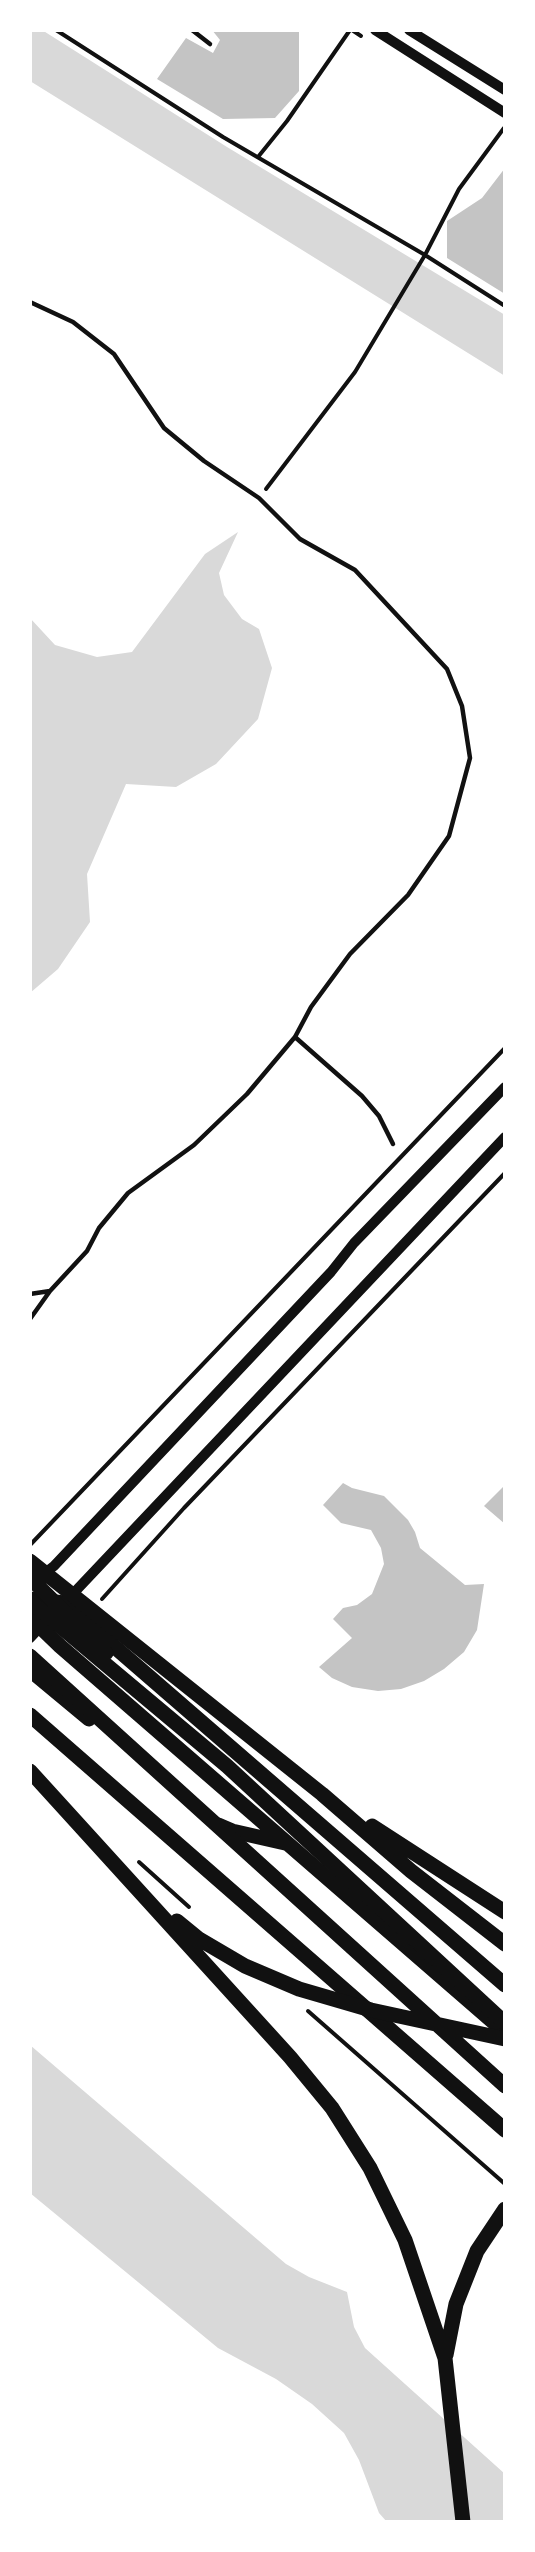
<!DOCTYPE html>
<html>
<head>
<meta charset="utf-8">
<style>
  body { margin:0 }
  #map { position:relative; width:535px; height:2552px; overflow:hidden; background:#fff; font-family:Ubuntu,sans-serif }
  canvas { display:block }
  .frame { position:absolute; inset:0; border:32px solid #fff; pointer-events:none }
</style>
</head>
<body>
<div id="map">
<canvas width="535" height="2552"></canvas>
<div class="frame"></div>
</div>
<script>
const c = document.querySelector('canvas').getContext('2d');
c.lineJoin = 'round';
function fillPath(path, color) {
  c.fillStyle = color;
  c.fill(path, 'evenodd');
}
function poly(rows) {
  const path = new Path2D();
  for (const r of rows) {
    path.moveTo(r[0], r[1]);
    for (let i = 2; i < r.length; i += 2) path.lineTo(r[i], r[i + 1]);
  }
  return path;
}
function strokePath(path, color, width, dash) {
  c.strokeStyle = color;
  c.lineWidth = width;
  c.lineCap = dash ? 'butt' : 'round';
  c.setLineDash(dash || []);
  c.stroke(path);
}
fillPath(poly([
  [30,30,42,30,227,147,505,315,505,376,30,81],
  [238,532,219,573,224,595,242,619,259,629,272,668,258,719,216,764,176,787,126,784,87,874,90,922,58,969,30,993,30,618,55,645,97,657,132,652,205,554],
  [30,2045,286,2264,309,2277,347,2292,354,2327,365,2348,505,2474,505,2522,387,2522,379,2513,359,2460,344,2433,312,2404,276,2379,218,2348,30,2193]
]), '#d9d9d9');
fillPath(poly([
  [212,30,299,32,299,91,275,118,223,119,157,79,186,38,213,53,220,40],
  [505,168,505,294,447,258,447,221,482,198],
  [343,1483,352,1488,384,1496,408,1520,415,1532,420,1548,465,1585,484,1584,477,1630,464,1652,444,1669,424,1681,401,1689,378,1691,352,1687,332,1678,319,1667,352,1638,333,1619,343,1608,357,1605,372,1594,384,1564,381,1548,371,1530,341,1523,323,1505],
  [505,1485,505,1524,484,1506]
]), '#c4c4c4');
strokePath(poly([
  [56,30,223,137,425,255,505,306],
  [352,30,361,36],
  [258,157,287,121,350,30],
  [266,489,355,372,425,255,459,189,504,128],
  [31,1544,505,1048],
  [102,1599,184,1508,505,1173],
  [139,1862,189,1907],
  [308,2011,505,2184]
]), '#111', 4);
strokePath(poly([
  [192,30,210,44],
  [30,302,73,322,114,354,164,428,204,461,259,498,300,539,355,570,447,669,462,706,470,758,449,836,408,895,350,954,311,1007,295,1037,247,1094,194,1145,128,1193,99,1228,87,1251,50,1291,30,1294],
  [295,1037,362,1096,379,1116,393,1144],
  [30,1319,50,1291]
]), '#111', 4.5);
strokePath(poly([
  [375,30,505,113],
  [409,30,505,90],
  [41,1576,54,1566,331,1272,354,1243,505,1087],
  [68,1599,505,1137],
  [30,1638,44,1623]
]), '#111', 10);
strokePath(poly([
  [30,1599,64,1603,505,1985],
  [30,1617,60,1646,498,2026],
  [30,1670,89,1719],
  [30,1715,505,2130],
  [218,1825,232,1831,285,1843]
]), '#111', 15);
strokePath(poly([
  [30,1561,322,1794,411,1871,505,1944],
  [30,1578,106,1653],
  [30,1601,227,1766,505,2023],
  [30,1656,505,2086],
  [30,1771,290,2057,332,2108,370,2168,405,2240,445,2358,463,2522],
  [372,1826,505,1912],
  [177,1921,199,1939,245,1966,299,1989,371,2010,505,2039],
  [446,2355,456,2304,477,2251,505,2209]
]), '#111', 15);
</script>
</body>
</html>
